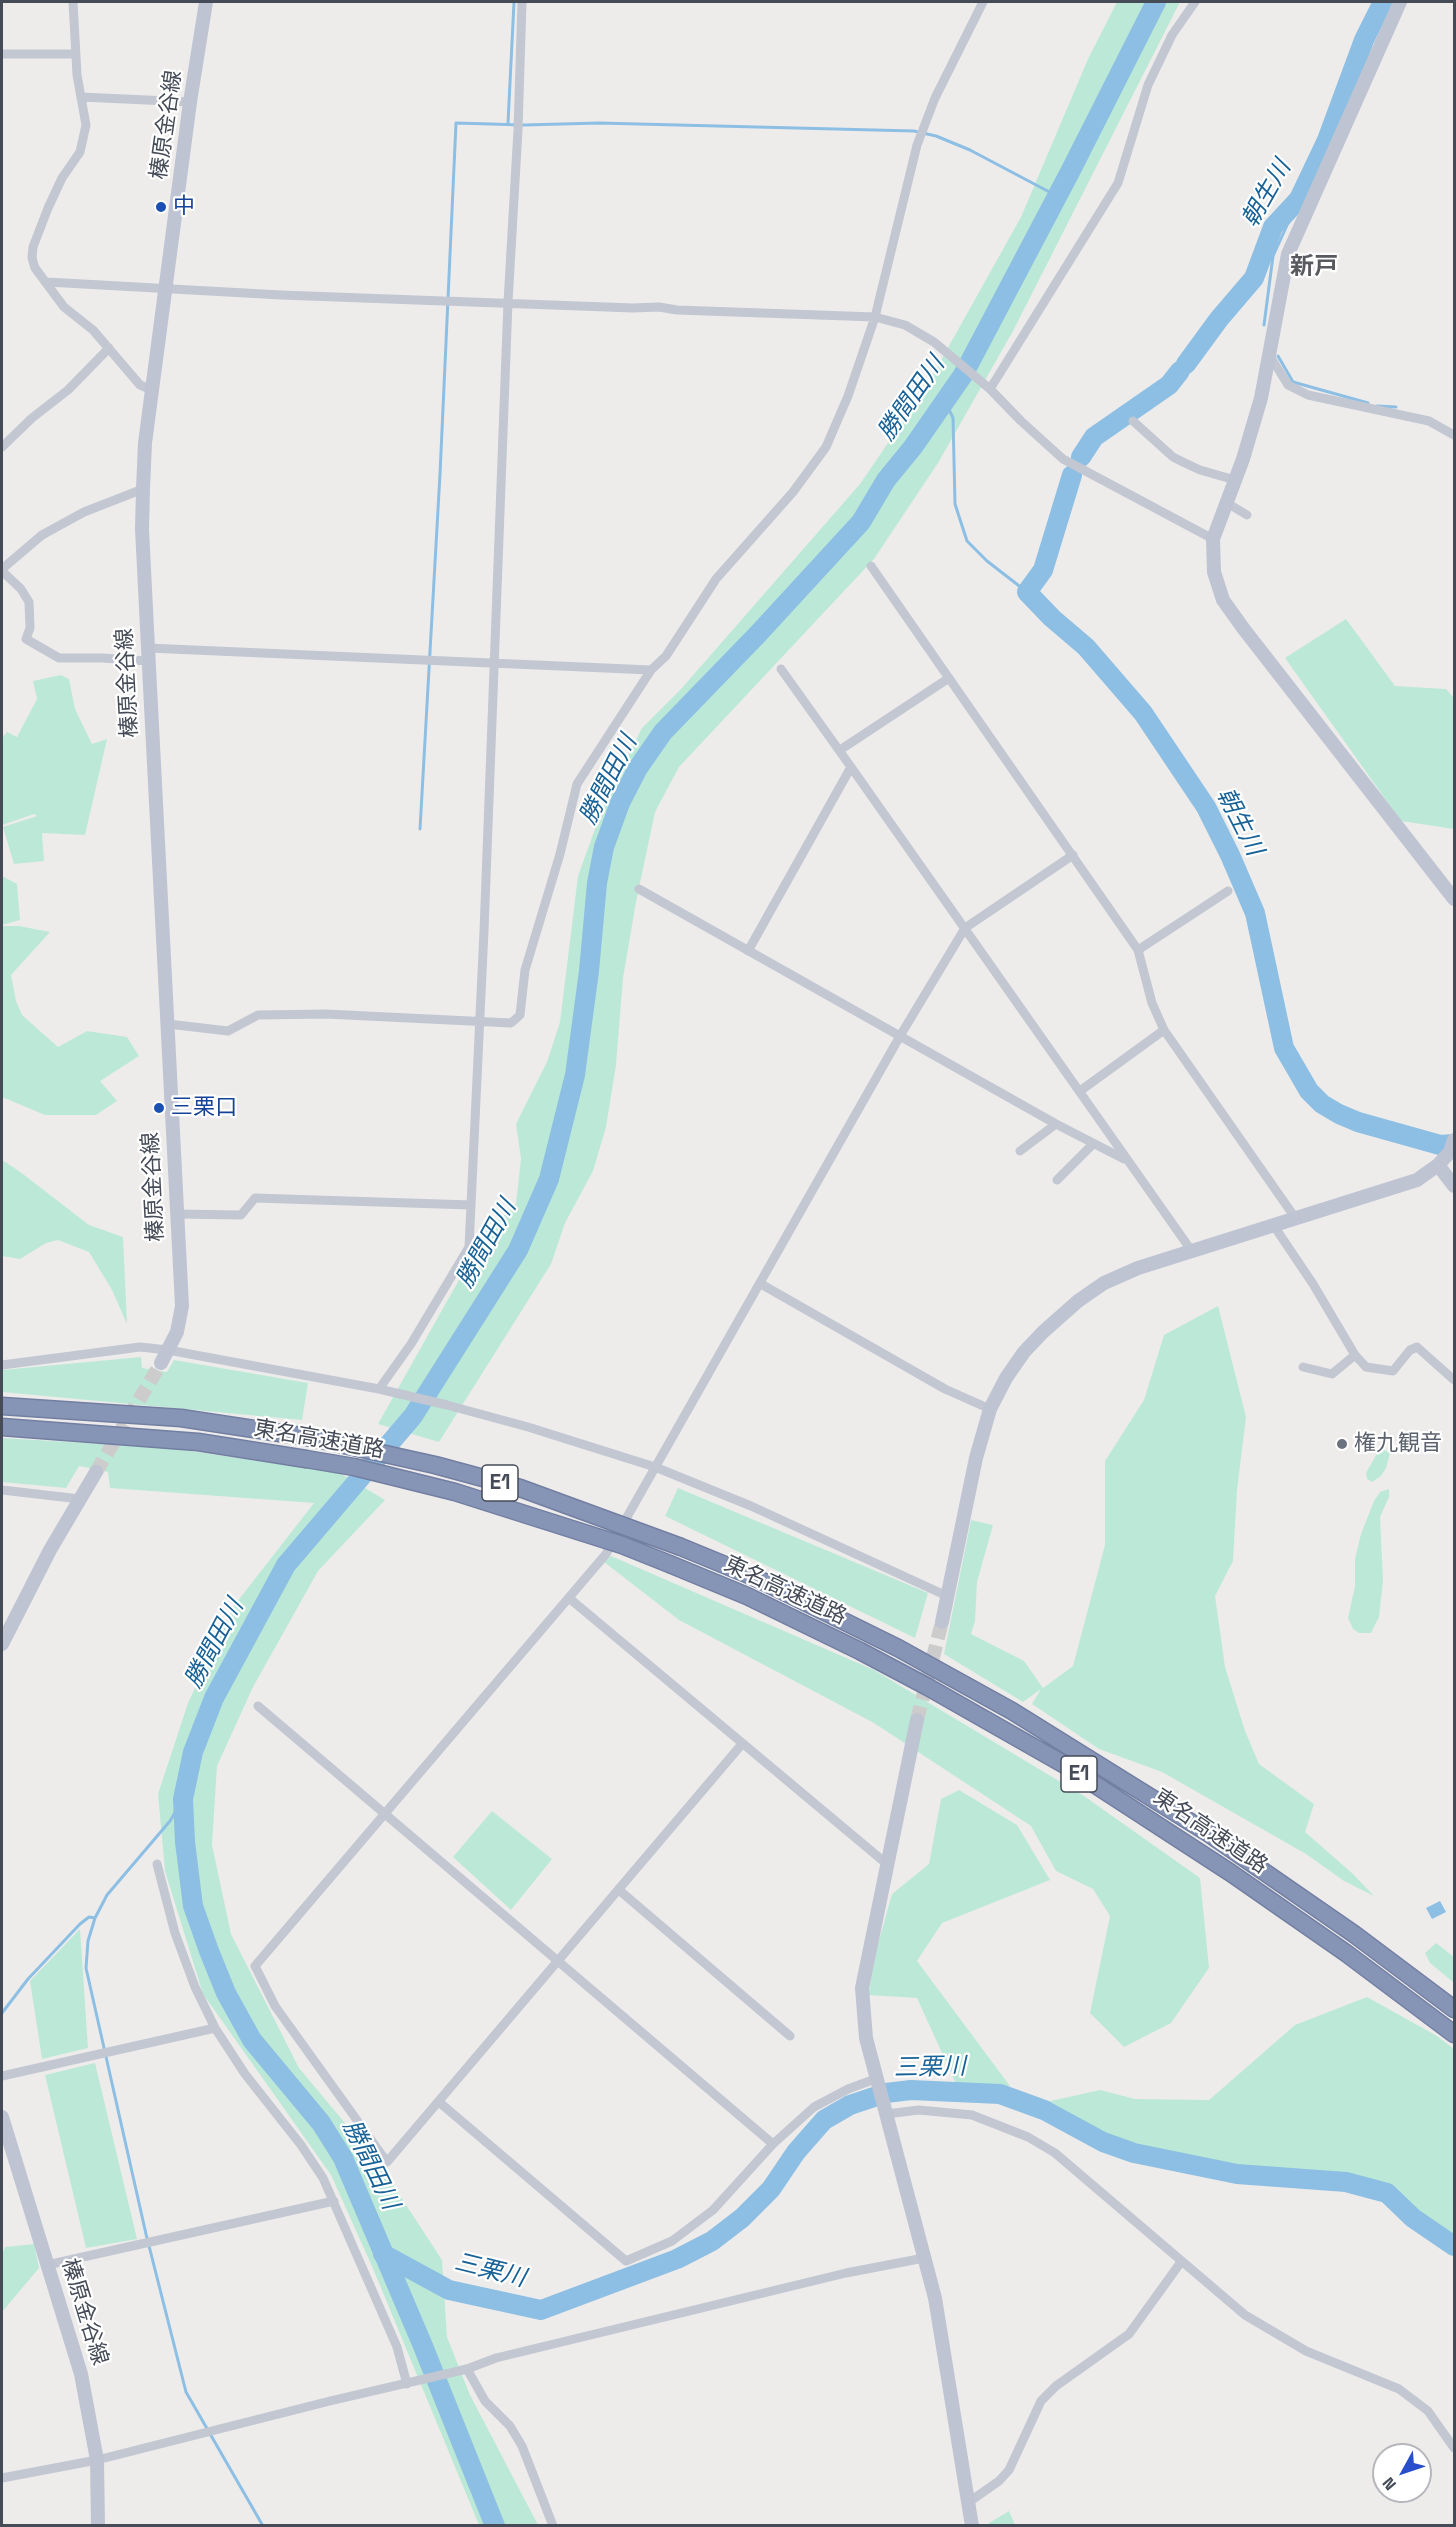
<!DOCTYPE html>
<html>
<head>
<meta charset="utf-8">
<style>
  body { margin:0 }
  #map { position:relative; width:1456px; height:2527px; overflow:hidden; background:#eeeceb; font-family:"Space Grotesk",sans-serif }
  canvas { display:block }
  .frame { position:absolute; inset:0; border:3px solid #454b57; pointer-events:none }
  .north { position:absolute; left:1372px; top:2443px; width:60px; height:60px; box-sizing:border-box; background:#fff; border:2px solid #b5b7bc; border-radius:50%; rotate:230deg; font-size:16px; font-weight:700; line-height:24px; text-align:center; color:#454b57 }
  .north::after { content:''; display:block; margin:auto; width:21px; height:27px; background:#284ecb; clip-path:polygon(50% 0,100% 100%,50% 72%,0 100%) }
</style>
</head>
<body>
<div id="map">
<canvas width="1456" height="2527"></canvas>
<div class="frame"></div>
<div class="north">N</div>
</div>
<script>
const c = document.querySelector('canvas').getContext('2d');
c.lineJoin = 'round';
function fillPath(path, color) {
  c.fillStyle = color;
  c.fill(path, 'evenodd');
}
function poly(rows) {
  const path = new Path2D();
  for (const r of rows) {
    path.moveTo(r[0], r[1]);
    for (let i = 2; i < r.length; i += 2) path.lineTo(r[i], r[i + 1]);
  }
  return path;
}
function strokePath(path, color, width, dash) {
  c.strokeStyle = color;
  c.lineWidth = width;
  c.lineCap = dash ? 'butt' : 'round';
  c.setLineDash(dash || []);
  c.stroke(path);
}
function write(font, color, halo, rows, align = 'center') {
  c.font = font + ' "Space Grotesk","Noto Sans JP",sans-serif';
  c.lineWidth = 4.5;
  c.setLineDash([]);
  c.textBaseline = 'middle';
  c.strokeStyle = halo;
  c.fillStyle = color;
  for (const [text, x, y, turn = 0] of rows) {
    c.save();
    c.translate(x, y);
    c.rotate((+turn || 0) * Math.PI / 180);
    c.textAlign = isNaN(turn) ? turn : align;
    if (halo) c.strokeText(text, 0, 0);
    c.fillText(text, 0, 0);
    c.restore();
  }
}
fillPath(poly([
  [1117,2,1180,2,1013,331,938,463,874,559,679,767,655,812,636,902,623,978,616,1065,606,1127,593,1171,565,1223,551,1264,439,1442,378,1424,487,1230,516,1204,521,1159,516,1124,547,1062,560,1022,578,876,603,807,642,728,681,689,860,484,926,387,1021,217,1088,59],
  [1346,619,1395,686,1446,689,1454,698,1454,829,1401,821,1285,658],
  [61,675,69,679,75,709,92,744,107,739,85,835,42,833,44,861,14,864,3,827,37,816,34,814,2,825,2,738,7,732,17,737,37,699,33,681],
  [2,876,17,884,20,920,2,925],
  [2,926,19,926,50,932,11,975,16,1001,22,1015,58,1047,87,1031,127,1037,139,1056,100,1081,117,1101,96,1115,45,1115,2,1097],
  [2,1160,19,1171,89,1225,123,1237,127,1324,112,1290,89,1252,58,1240,46,1243,20,1259,2,1256],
  [1218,1306,1246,1417,1237,1490,1233,1561,1215,1596,1225,1667,1245,1731,1259,1764,1314,1804,1305,1832,1352,1873,1374,1896,1344,1881,1306,1854,1162,1772,1099,1749,1032,1704,1041,1689,1023,1702,944,1654,971,1520,993,1525,977,1582,975,1621,971,1634,1024,1661,1043,1688,1073,1666,1105,1545,1105,1461,1144,1400,1164,1335],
  [141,1357,142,1368,167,1372,174,1360,308,1383,302,1420,2,1392,2,1370],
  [2,1438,170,1448,340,1473,385,1500,318,1571,253,1687,217,1766,212,1845,231,1934,299,2068,380,2165,442,2260,447,2337,470,2395,538,2525,479,2525,374,2271,331,2175,203,1994,165,1871,158,1794,188,1703,233,1607,314,1503,110,1488,108,1472,79,1466,66,1488,2,1482],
  [1380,1448,1390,1453,1386,1468,1381,1476,1372,1482,1367,1479,1366,1473],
  [678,1488,928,1593,915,1638,665,1516],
  [1389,1489,1389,1497,1380,1517,1383,1580,1379,1617,1371,1633,1359,1633,1353,1629,1348,1618,1355,1586,1355,1559,1361,1534,1374,1501,1380,1492],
  [611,1556,874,1670,1084,1796,1200,1878,1209,1968,1171,2023,1124,2047,1090,2013,1110,1916,1093,1889,1056,1871,1031,1826,874,1723,679,1620,604,1562],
  [959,1790,1017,1825,1050,1880,942,1923,917,1961,1010,2086,957,2086,917,1998,868,1995,876,1951,892,1894,929,1864,941,1799],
  [492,1811,552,1859,511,1910,453,1857],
  [80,1929,88,2048,42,2059,30,1981],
  [1436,1943,1454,1957,1454,1983,1430,1963,1425,1953],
  [1367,1997,1437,2036,1454,2049,1454,2245,1361,2180,1264,2176,1140,2158,1037,2104,1100,2090,1135,2099,1209,2100,1295,2025],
  [95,2063,137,2239,86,2248,45,2075],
  [34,2244,39,2268,2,2312,2,2254,5,2247],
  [1009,2511,1015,2525,986,2525]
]), '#bce9d7');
fillPath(poly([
  [1440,1901,1446,1912,1432,1919,1426,1908]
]), '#8cbfe3');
strokePath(poly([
  [508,123,514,2],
  [1264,325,1273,256,1299,199],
  [1278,356,1293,382,1368,403],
  [945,401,953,418,955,504,967,541,987,561,1027,592],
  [1377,406,1396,407],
  [420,829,440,474,456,123,524,125,599,123,914,131,936,136,970,150,1057,196],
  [183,1799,170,1821,107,1895,95,1918,88,1941,86,1968,146,2234,186,2392,263,2526],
  [2,2013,28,1979,80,1924,89,1917,95,1918]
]), '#8cbfe3', 3);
strokePath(poly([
  [1186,364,1219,319,1254,278,1273,227,1299,199,1327,140,1364,40,1383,2],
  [1081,457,1094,437,1169,385,1180,371],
  [1072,475,1043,570,1027,592,1052,618,1086,647,1143,713,1206,807,1230,855,1255,913,1284,1048,1298,1072,1309,1091,1322,1104,1339,1114,1358,1122,1440,1145,1454,1144],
  [383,2254,449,2290,541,2310,677,2259,712,2241,742,2218,771,2189,796,2152,824,2120,850,2105,886,2093,911,2090,1000,2094,1044,2110,1103,2142,1134,2153,1237,2174,1346,2182,1387,2193,1413,2218,1454,2246],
  [495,2526,423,2346,343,2158,321,2123,252,2040,226,1993,209,1951,193,1906,185,1842,183,1799,193,1752,214,1698,286,1565,413,1416,518,1250,549,1179,575,1075,589,971,597,883,604,847,620,803,638,768,663,732,758,634,861,522,886,480,913,447,963,375,1071,170,1156,2]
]), '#8cbfe3', 20);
strokePath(poly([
  [96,1472,161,1363],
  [917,1720,942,1622]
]), '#cccccd', 14, [14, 7]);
const highway = poly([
  [2,1406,181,1418,313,1438],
  [2,1427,198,1442,306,1459],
  [681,1547,754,1577,898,1648,1012,1711,1208,1833,1354,1934,1454,2009],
  [672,1565,747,1596,860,1651,928,1687,1065,1765,1231,1873,1346,1953,1454,2034]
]);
strokePath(highway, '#727fa2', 19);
strokePath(poly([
  [73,2,77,75,86,125,80,152,62,178,48,208,33,247,32,258,35,268,64,307,93,330,140,385,152,390],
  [2,54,76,54],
  [81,97,190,102],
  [47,282,281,295,633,308,659,307,677,310,875,317,905,325,934,342,990,389,1021,421,1063,459,1213,539],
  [1270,356,1288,385,1308,395,1429,421,1454,435],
  [990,389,1118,183,1148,85,1172,35,1195,2],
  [1133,421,1173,457,1185,463,1200,470,1235,480],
  [2,447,32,418,68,390,109,348],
  [1227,503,1247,515],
  [871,566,1138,950,1152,1003,1164,1030,1296,1219],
  [2,569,42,535,84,512,143,489],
  [2,571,21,589,29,602,30,628,26,639,59,658,102,658,148,661],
  [148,648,651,670],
  [840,750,949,678],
  [851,767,1191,1250],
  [639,889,1056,1124,1124,1159],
  [1138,950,1228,891],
  [748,951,851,767,781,669],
  [168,1024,228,1031,258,1015,326,1014,511,1023,520,1015,525,970,560,854,577,784,651,670,666,656,716,579,793,492,826,447,848,396,875,317,917,145,935,98,983,2],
  [1080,1091,1164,1030],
  [1020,1151,1056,1124],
  [1057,1180,1093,1144],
  [176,1214,241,1215,255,1198,471,1205],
  [1274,1226,1313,1284,1355,1355,1366,1367,1393,1371,1410,1350,1417,1347,1454,1380],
  [761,1284,945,1389,990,1409],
  [2,1365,140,1347,168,1350,379,1389,447,1405,528,1427,655,1467,751,1506,947,1596],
  [1303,1367,1332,1374,1355,1355],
  [379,1389,411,1344,469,1247,484,931,508,302,518,130,522,2],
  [2,1490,80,1499],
  [569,1598,888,1865],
  [258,1706,773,2144],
  [742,1744,387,2162,275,2006,255,1966,606,1554,900,1036,965,928,1073,855],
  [157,1864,175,1933,195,1987,215,2028,245,2074,301,2145,323,2178,397,2347,407,2384],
  [619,1890,790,2036],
  [2,2076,215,2028],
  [439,2102,626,2261,672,2241,713,2210,773,2144,814,2107,848,2089,875,2079],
  [886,2114,919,2110,972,2115,1028,2137,1055,2153,1245,2315,1306,2351,1399,2389,1428,2411,1454,2448],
  [47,2265,334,2201],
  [467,2369,485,2401,510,2426,522,2446,553,2526],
  [2,2478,97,2460,330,2401,467,2369,496,2358,846,2273,924,2258],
  [969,2502,999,2481,1009,2470,1041,2401,1056,2386,1129,2334,1181,2262]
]), '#c2c7d2', 9);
strokePath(poly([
  [1400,2,1288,254,1261,398,1243,459,1213,539,1214,572,1223,600,1243,628,1454,899],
  [1438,1165,1454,1186],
  [161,1363,177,1332,182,1306,148,648,142,529,143,489,145,443,190,102,206,2],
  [942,1622,976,1458,990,1409,1006,1378,1024,1352,1043,1332,1078,1301,1104,1283,1138,1268,1417,1180,1438,1165,1450,1152,1454,1140],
  [2,1644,50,1550,96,1472],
  [917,1720,862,1988,866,2038,935,2298,972,2526],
  [2,2117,81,2374,97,2460,98,2526]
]), '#bfc4d3', 14);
strokePath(highway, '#8694b6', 16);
const highwayBridge = poly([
  [313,1438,435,1465,520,1488,681,1547],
  [306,1459,354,1467,455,1492,622,1545,672,1565]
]);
strokePath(highwayBridge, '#727fa2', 19, []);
strokePath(highwayBridge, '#8694b6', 16);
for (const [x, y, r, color] of [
  [161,207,6,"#1a4fb4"],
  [159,1108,6,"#1a4fb4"],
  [1342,1444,6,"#6b7280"]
]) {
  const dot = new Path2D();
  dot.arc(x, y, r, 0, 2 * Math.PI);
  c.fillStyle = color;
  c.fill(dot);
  strokePath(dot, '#fff', 2);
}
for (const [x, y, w] of [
  [500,1483,36],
  [1079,1774,36]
]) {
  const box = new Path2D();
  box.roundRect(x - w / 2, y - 18, w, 36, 4.5);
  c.fillStyle = '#fff';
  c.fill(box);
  strokePath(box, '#454b57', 1.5);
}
write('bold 21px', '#454b57', null, [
  ["E1",500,1483],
  ["E1",1079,1774]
]);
write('22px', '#454b57', '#fff', [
  ["榛原金谷線",167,125,-82],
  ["榛原金谷線",128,683,-93],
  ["榛原金谷線",154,1187,-93],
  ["東名高速道路",319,1440,10],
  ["東名高速道路",785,1591,25],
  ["東名高速道路",1210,1832,34],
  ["榛原金谷線",84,2312,73]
]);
write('22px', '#164399', '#fff', [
  ["中",173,207],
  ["三栗口",171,1108]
], 'left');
write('22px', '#5b616d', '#fff', [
  ["権九観音",1354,1444]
], 'left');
write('italic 24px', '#186297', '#fff', [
  ["朝生川",1267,194,-60],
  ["勝間田川",912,399,-55],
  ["勝間田川",609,780,-63],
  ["朝生川",1239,822,63],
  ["勝間田川",487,1244,-61],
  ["勝間田川",215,1644,-62],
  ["三栗川",930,2068,-1],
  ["勝間田川",370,2165,64],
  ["三栗川",490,2271,14]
]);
write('bold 24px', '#595a5f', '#fff', [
  ["新戸",1314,267]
]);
</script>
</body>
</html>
